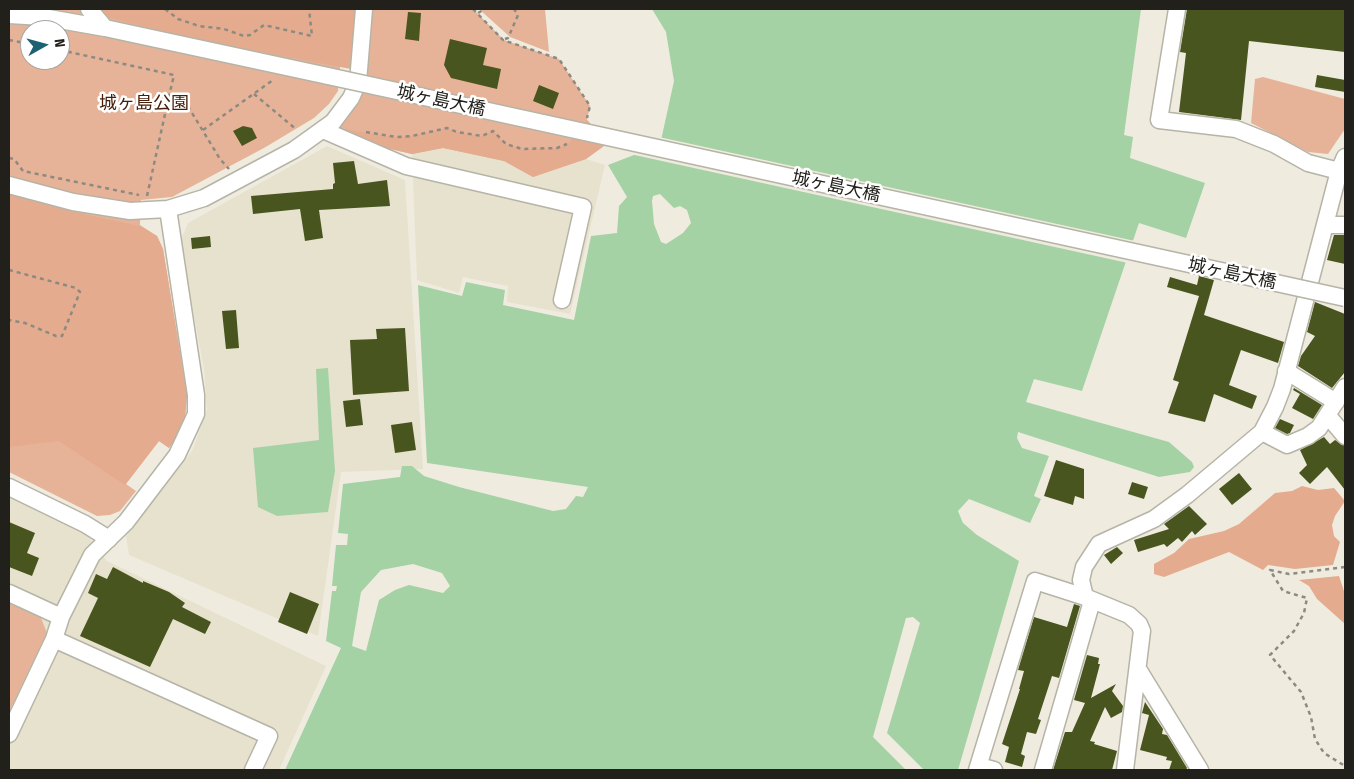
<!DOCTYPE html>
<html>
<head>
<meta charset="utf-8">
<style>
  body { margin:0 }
  #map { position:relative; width:1354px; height:779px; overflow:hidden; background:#efecdf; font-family:"Fira Sans Condensed",sans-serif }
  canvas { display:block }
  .frame { position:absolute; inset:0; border:10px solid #21201b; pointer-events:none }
  .north { position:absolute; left:20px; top:20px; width:50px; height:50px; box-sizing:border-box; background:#fff; border:1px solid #a6a6a4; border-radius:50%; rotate:83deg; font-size:14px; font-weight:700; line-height:20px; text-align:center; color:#21201b }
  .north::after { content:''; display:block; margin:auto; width:18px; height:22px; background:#1c6273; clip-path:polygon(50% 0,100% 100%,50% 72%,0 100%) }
</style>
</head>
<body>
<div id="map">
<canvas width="1354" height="779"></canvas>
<div class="frame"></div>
<div class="north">N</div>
</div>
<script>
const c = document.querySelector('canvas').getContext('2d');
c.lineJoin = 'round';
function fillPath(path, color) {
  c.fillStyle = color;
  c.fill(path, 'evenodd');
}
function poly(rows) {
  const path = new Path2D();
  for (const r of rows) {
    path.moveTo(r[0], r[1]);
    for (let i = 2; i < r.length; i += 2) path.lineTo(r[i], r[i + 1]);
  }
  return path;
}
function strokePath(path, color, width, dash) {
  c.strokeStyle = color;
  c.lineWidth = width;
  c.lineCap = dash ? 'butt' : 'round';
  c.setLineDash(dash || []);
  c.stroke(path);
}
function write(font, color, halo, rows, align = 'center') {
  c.font = font + ' "Fira Sans Condensed","Noto Sans JP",sans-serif';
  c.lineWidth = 5;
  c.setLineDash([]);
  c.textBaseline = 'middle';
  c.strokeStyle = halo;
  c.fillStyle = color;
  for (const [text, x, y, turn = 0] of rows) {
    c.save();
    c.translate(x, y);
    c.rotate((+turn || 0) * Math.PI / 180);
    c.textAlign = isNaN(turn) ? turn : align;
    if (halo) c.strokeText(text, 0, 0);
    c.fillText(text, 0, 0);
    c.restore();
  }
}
fillPath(poly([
  [327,146,405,180,423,469,341,472,318,636,129,555,126,536,192,451,207,410,204,369,180,242,188,223],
  [443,148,504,161,533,177,586,159,605,165,570,314,507,302,508,286,463,277,459,293,417,280,412,154],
  [9,496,85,532,107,561,326,666,279,770,9,770]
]), '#e7e2ce');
fillPath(poly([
  [9,9,150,9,342,45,338,91,329,104,314,118,264,148,172,197,141,200,140,225,157,236,163,249,187,395,185,417,169,448,159,441,126,484,136,491,120,511,110,515,97,516,9,472],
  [30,30,60,30,60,60,30,60],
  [364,9,473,9,504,40,559,59,590,106,587,120,608,143,586,159,533,177,504,161,443,148,412,154,347,139,333,122,351,98],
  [479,9,545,9,549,52,510,37],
  [1263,77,1345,99,1345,129,1328,154,1308,152,1251,123,1255,79],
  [9,603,41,618,47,633,9,712]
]), '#e7b398');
fillPath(poly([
  [101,9,357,9,356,34,351,69,227,46,109,18],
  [587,120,608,143,586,159,533,177,504,161,443,148,412,154,347,139,333,122,342,129,396,137,412,136,447,128,457,132,482,136,493,131,506,144,522,149,557,148,569,143],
  [9,193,70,211,140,226,157,236,163,249,187,395,185,417,179,434,169,448,159,441,125,485,59,441,9,447],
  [1302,486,1318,490,1334,488,1345,501,1335,516,1332,525,1334,536,1340,542,1333,565,1295,569,1268,565,1263,570,1229,552,1164,577,1154,574,1154,564,1174,553,1189,539,1224,531,1239,524,1275,493,1292,491],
  [1339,576,1345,594,1345,624,1317,599,1309,586,1299,580]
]), '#e5ab8e');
fillPath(poly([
  [652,9,1141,9,1124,135,1133,137,1130,158,1205,183,1186,238,1139,223,1082,391,1034,379,1026,402,1169,442,1192,462,1194,467,1190,472,1159,477,1018,432,1017,438,1022,448,1049,456,1034,496,1041,499,1030,523,969,499,958,511,963,523,977,535,1019,561,958,770,924,770,887,733,920,623,913,617,906,618,873,737,906,770,285,770,341,648,326,641,332,591,336,591,337,586,332,586,336,545,347,545,348,534,338,533,343,484,400,477,402,466,412,466,424,476,459,487,553,511,566,509,576,496,583,497,588,487,427,463,418,285,462,296,466,282,505,290,503,305,574,320,591,236,617,233,619,206,627,197,608,165,660,145,674,81,666,32],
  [660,194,674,208,680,206,687,210,691,223,683,233,666,244,661,242,654,224,652,201,653,196],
  [328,368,335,471,328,512,277,516,258,507,253,448,319,440,316,369]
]), '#a4d2a4');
fillPath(poly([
  [659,137,1135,241,1128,263,630,154,658,144],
  [413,564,442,573,450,586,443,593,409,585,395,590,379,600,366,651,352,646,361,592,381,570]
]), '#efecdf');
fillPath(poly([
  [1187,9,1345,9,1345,52,1249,41,1241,120,1179,112,1186,53,1180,52],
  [408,12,421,13,419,41,405,39],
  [450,39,487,48,483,65,501,69,497,89,451,78,444,65],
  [1317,75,1345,80,1345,92,1315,87],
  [539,85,559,93,553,109,533,101],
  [243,126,252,128,257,138,242,146,233,131],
  [354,161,358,184,387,180,390,206,319,210,323,238,305,241,300,209,253,214,251,196,333,189,333,184,335,183,333,163],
  [1334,235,1345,235,1345,264,1327,260],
  [210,236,211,247,192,249,191,238],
  [1199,276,1214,280,1204,315,1284,342,1278,363,1241,350,1229,385,1257,396,1252,409,1214,394,1205,422,1168,413,1179,382,1173,380,1199,296,1167,287,1170,277,1197,285],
  [1315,302,1345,314,1345,372,1332,388,1298,366,1301,356,1315,336,1307,332],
  [236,310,239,348,226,349,222,311],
  [405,328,409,391,353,395,350,340,377,339,376,329],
  [1294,388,1322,405,1313,419,1292,408,1300,394,1293,390],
  [360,399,363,425,346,427,343,401],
  [1280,419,1294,425,1290,433,1287,434,1275,428],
  [412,422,416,450,395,453,391,425],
  [1324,437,1330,444,1335,440,1345,446,1345,490,1327,467,1310,484,1299,473,1307,465,1300,450],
  [1056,460,1084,469,1084,499,1075,496,1073,505,1044,496],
  [1239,473,1252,489,1232,505,1219,489],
  [1132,482,1148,487,1144,499,1128,494],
  [1189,506,1207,524,1195,535,1192,531,1182,542,1178,538,1167,547,1164,544,1138,552,1134,540,1169,529,1164,524],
  [9,522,35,533,27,553,39,558,32,576,9,567],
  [1117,547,1123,553,1111,564,1104,555],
  [113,567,143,583,143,581,169,592,185,603,182,607,211,622,205,634,173,619,150,667,80,636,98,598,88,593,96,574,107,579],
  [290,592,319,604,307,634,278,622],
  [1074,604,1080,606,1059,678,1052,676,1038,719,1041,720,1036,734,1027,732,1021,754,1025,756,1022,767,1005,762,1009,747,1002,744,1020,689,1019,689,1024,671,1018,670,1034,617,1067,627],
  [1087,655,1099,658,1098,664,1100,664,1091,698,1116,684,1112,691,1123,706,1122,712,1111,718,1105,707,1090,741,1095,742,1094,744,1117,751,1112,770,1053,770,1065,732,1072,732,1085,703,1074,700],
  [1145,702,1163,729,1162,734,1167,735,1187,768,1186,770,1169,770,1172,761,1166,760,1167,757,1140,750,1149,715,1142,713]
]), '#49551e');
const minor = poly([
  [89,9,105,28],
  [1177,9,1159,120,1236,129,1274,144,1308,163,1339,171],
  [9,15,43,17,105,28,328,76],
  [323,130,406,166,583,207,562,300],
  [9,185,73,202,130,211,168,209,204,198,294,150,333,122,351,98,358,82,364,9],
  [1325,225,1345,225],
  [1286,371,1336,402],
  [1328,416,1345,436],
  [1262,432,1287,445,1308,436,1319,428,1345,387],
  [9,487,85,524,109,539],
  [9,593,61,617],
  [54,639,269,736,253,770],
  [1138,669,1200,770],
  [9,734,54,639,61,617,92,555,126,522,177,455,196,414,196,395,168,209],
  [979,766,994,770],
  [977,770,1035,581,1085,597],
  [1043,770,1092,601],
  [1125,770,1142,631,1139,624,1129,615,1085,597,1081,580,1084,567,1099,544,1154,519,1187,495,1262,432,1275,407,1282,389,1339,171,1345,157]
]);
strokePath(minor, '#b6b4a7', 19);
strokePath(poly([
  [165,9,178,19,199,26,224,29,244,36,250,35,264,25,312,36,309,9],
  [473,9,503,40,559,59,590,106,587,118],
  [478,13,485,9],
  [505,39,508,38,518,15,514,9],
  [9,40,30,44],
  [60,50,174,75,169,96,183,102,189,108,220,159,229,169],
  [254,94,297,130],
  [203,130,273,80],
  [366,132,396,137,412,136,447,128,457,132,482,136,493,131,506,144,522,149,557,148,567,144],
  [9,158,14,159,23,171,139,195],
  [147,196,169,96],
  [9,270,76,288,80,292,62,336,56,336,25,323,9,320],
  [1345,567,1289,574,1270,570,1283,591,1307,598,1304,613,1294,631,1270,655,1301,692,1311,717,1315,739,1324,753,1345,766]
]), '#8c8a81', 2.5, [4, 4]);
strokePath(minor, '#fff', 16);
const minorBridge = poly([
  [328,76,1345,298]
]);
strokePath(minorBridge, '#b6b4a7', 19, []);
strokePath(minorBridge, '#fff', 16);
write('18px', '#21201b', '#fff', [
  ["城ヶ島大橋",441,101,12],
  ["城ヶ島大橋",836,187,12],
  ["城ヶ島大橋",1232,274,12]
]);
write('18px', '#46200b', '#fff', [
  ["城ヶ島公園",144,104]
]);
</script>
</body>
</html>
